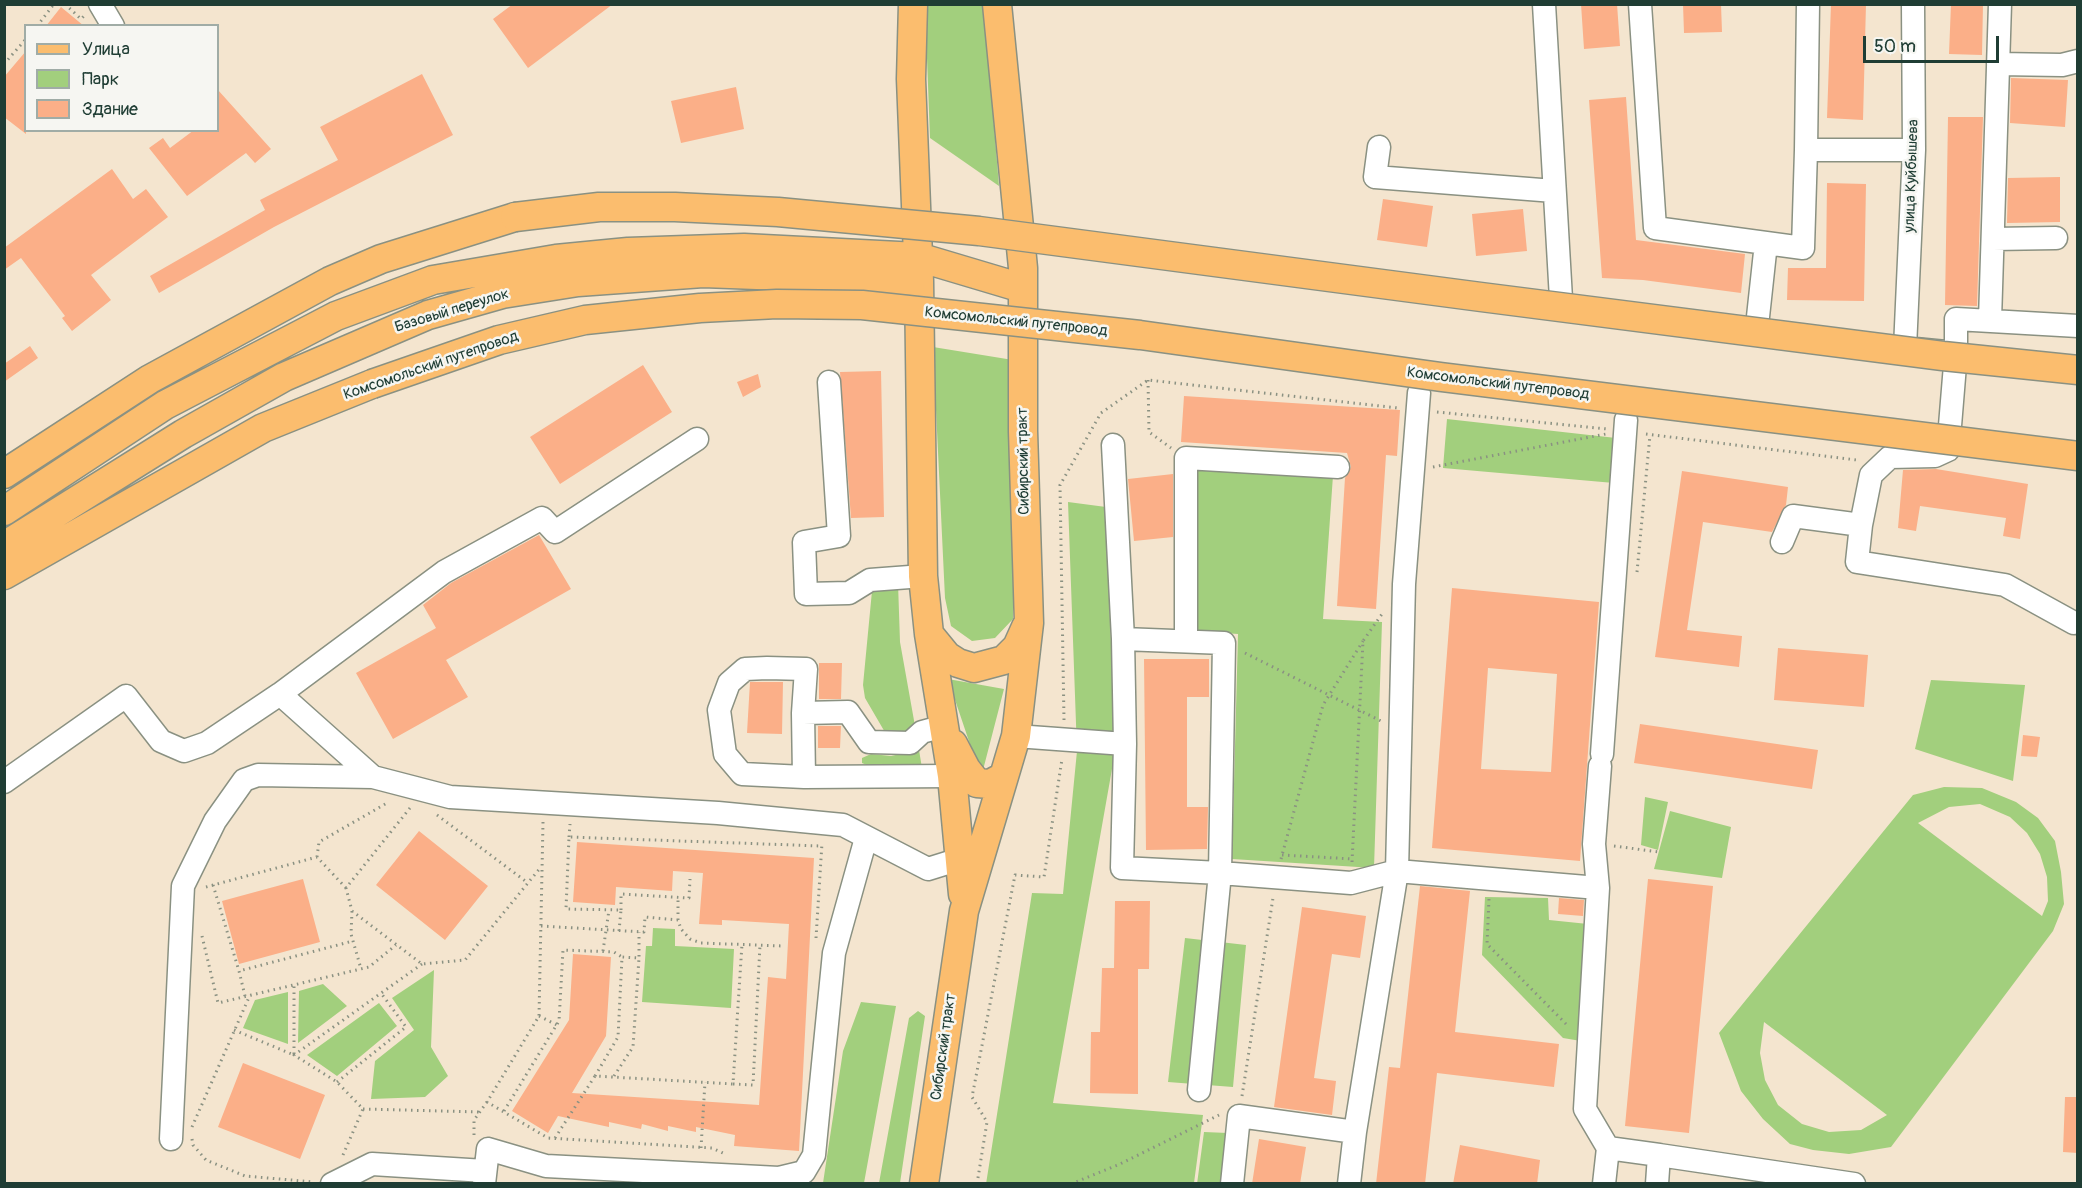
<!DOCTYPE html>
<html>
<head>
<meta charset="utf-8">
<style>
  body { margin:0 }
  #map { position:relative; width:2082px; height:1188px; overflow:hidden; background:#f4e5cf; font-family:Pangolin,sans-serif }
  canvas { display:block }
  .frame { position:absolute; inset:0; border:6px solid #1f3d34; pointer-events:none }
  .legend { position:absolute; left:24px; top:24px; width:195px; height:108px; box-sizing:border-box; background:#f6f6f2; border:2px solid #a0aca6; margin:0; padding:8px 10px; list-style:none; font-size:18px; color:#1f3d34 }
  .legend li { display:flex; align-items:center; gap:12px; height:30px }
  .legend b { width:30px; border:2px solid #a0aca6 }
  .scale { position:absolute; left:1863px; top:36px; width:136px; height:27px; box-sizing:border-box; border:3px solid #1f3d34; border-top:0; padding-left:8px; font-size:18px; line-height:21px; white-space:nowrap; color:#1f3d34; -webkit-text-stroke:4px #f6f6f2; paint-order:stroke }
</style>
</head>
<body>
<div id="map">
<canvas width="2082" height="1188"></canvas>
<div class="frame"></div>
<ul class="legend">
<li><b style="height:8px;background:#fbbd6e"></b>Улица</li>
<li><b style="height:16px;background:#a2cf7d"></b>Парк</li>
<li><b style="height:16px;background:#fbaf88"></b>Здание</li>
</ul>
<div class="scale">50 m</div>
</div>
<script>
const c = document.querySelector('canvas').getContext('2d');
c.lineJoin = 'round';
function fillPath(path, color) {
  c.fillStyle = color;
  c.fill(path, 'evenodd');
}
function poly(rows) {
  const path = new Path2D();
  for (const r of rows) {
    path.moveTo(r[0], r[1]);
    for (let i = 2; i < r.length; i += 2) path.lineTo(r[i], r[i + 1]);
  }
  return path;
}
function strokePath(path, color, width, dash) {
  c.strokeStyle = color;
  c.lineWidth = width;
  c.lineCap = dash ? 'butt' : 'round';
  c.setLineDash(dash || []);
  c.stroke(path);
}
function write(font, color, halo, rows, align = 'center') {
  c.font = font + ' Pangolin,sans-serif';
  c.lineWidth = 5;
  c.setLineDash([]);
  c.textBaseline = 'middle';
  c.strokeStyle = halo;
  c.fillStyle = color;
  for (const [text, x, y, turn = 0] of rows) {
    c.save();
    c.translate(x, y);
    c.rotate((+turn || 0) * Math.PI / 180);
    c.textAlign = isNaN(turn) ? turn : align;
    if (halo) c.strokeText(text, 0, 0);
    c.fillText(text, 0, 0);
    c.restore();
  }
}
fillPath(poly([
  [925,5,984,5,999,186,930,138],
  [933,347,1013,360,1013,619,995,638,972,641,951,626,945,598],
  [1447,419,1616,438,1614,483,1443,468],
  [1197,454,1334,461,1323,619,1382,622,1374,868,1232,859,1238,634,1194,631],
  [1068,502,1106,507,1115,752,1053,1103,1203,1115,1194,1183,986,1184,1032,893,1063,894,1077,751],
  [898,583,900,642,915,726,908,732,886,734,865,698,863,685,872,591],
  [948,679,1004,689,983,770,978,768],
  [1931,680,2025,685,2013,781,1915,749],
  [919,750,922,768,869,766,862,763,862,758,871,754,891,756],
  [1944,787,1982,788,2016,802,2038,818,2055,841,2061,872,2064,904,2053,931,1891,1147,1849,1154,1813,1150,1790,1144,1763,1119,1741,1091,1719,1033,1913,795],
  [1980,804,2010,817,2027,833,2040,854,2047,877,2048,901,2042,916,1918,823,1949,807],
  [1764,1022,1887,1115,1861,1130,1829,1132,1802,1124,1778,1105,1765,1080,1760,1053],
  [1645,797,1668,802,1658,850,1641,845],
  [1670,811,1731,827,1722,878,1654,869],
  [1485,897,1548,898,1549,920,1588,924,1581,1041,1563,1038,1482,955],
  [653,928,675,929,675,946,734,949,731,1008,642,1002,646,946,652,946],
  [1185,938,1246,945,1233,1087,1168,1082],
  [434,970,431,1047,448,1076,425,1097,371,1099,375,1061,414,1030,392,998],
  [323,984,347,1006,298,1043,299,991],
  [288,992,288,1044,243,1028,255,1000],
  [861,1002,896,1006,864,1183,823,1183,843,1051],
  [379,1003,397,1026,337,1076,307,1055],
  [918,1011,925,1016,900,1183,879,1183,909,1018],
  [1204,1132,1228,1133,1226,1183,1197,1184]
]), '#a2cf7d');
fillPath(poly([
  [513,4,613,4,528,68,493,19],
  [1581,4,1617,4,1620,46,1584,49],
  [1683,4,1721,4,1722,32,1684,33],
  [1831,4,1866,4,1863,120,1827,118],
  [1951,4,1983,4,1982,55,1949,54],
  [61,7,84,26,46,26],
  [26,51,26,134,4,117,4,77],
  [422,74,453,135,274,227,159,293,150,276,265,210,260,200,338,160,320,127],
  [2011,78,2068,80,2065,127,2010,123],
  [736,87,744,129,681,143,671,101],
  [218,90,271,149,255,163,246,153,187,196,149,148,163,138,170,148,194,130,218,130],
  [1626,97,1636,240,1745,254,1741,293,1643,280,1602,278,1589,100],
  [1948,117,1983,117,1977,306,1945,305],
  [112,169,133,199,146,189,168,217,91,275,111,300,72,331,62,318,65,316,21,258,4,270,4,248],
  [2060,177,2060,222,2007,223,2008,178],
  [1827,183,1866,184,1864,301,1787,300,1788,268,1826,268],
  [1383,199,1433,206,1427,247,1377,240],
  [1523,209,1527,251,1476,256,1472,214],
  [30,346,38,358,4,382,4,364],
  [643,365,672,412,560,484,530,437],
  [881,371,884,517,851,518,840,372],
  [758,374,761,387,743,397,737,382],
  [1184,396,1400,410,1397,456,1386,455,1376,609,1337,606,1345,478,1351,467,1347,453,1181,442],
  [1936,469,2028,484,2020,539,2003,536,2006,518,1920,506,1916,531,1898,528,1903,470],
  [1682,471,1788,487,1786,505,1772,532,1703,522,1687,630,1742,636,1739,667,1655,657],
  [1173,474,1173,537,1134,541,1128,479],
  [539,535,571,589,446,660,468,697,393,739,356,673,436,628,423,605,451,583],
  [1452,588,1599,602,1580,861,1432,848],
  [1488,668,1557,674,1551,772,1481,769],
  [1778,648,1868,655,1864,707,1774,700],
  [1144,659,1209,659,1209,697,1187,697,1187,807,1208,807,1207,849,1146,850],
  [819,663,842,663,841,699,819,699],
  [750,682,783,682,782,734,747,733],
  [1640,724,1818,750,1812,789,1634,763],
  [818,726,841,726,840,748,818,748],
  [2023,735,2040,737,2037,757,2021,756],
  [419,831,488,886,445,940,376,885],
  [577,842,814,858,799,1151,734,1146,735,1135,696,1127,696,1132,668,1126,668,1131,642,1124,641,1129,609,1122,609,1127,558,1116,548,1133,512,1111,569,1020,573,954,611,957,606,1036,572,1093,759,1105,768,977,786,979,789,924,722,920,722,925,699,924,703,873,673,871,672,891,616,887,615,905,573,902],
  [303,879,320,942,239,964,222,901],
  [1648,879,1713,886,1689,1133,1625,1126],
  [1420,886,1470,891,1455,1032,1559,1044,1554,1087,1437,1073,1425,1184,1376,1184,1389,1067,1400,1068],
  [1559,898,1584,900,1583,916,1558,914],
  [1115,901,1150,901,1149,969,1138,969,1138,1094,1090,1093,1091,1032,1100,1032,1102,968,1114,968],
  [1302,907,1366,916,1360,958,1332,954,1314,1078,1336,1081,1332,1115,1274,1107],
  [243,1063,325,1095,300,1159,218,1127],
  [2065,1097,2078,1097,2078,1153,2063,1152],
  [1259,1139,1306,1147,1300,1184,1252,1184],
  [1460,1145,1540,1160,1537,1184,1453,1184]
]), '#fbaf88');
const minor = poly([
  [100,4,113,26],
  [1544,4,1561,299],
  [1640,4,1655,228,1803,248,1806,150,1914,150],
  [1913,4,1914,150,1905,348,1956,353,1956,319,2078,326],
  [1998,64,2062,65,2078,61],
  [1379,147,1375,177,1554,191],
  [1806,150,1808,4],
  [1993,239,2056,238],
  [1990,320,2000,4],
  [1757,326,1766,243],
  [829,382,839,536,804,542,806,594,849,593,870,580,923,576],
  [1113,445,1123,639,1125,744],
  [1861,525,1857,562,2005,585,2074,623],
  [1782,542,1793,516,1861,525,1871,475,1890,457,1935,456,1948,450,1956,353],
  [1186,641,1186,458,1338,467],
  [280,694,444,572,542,518,555,532,697,439],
  [803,713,806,669,767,668,745,669,729,683,719,710,725,754,742,774,804,777],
  [944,726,922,732,910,743,869,742,848,712,803,713,804,777,952,776],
  [1016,736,1125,744,1122,868,1220,873,1224,643,1123,639],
  [1602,754,1626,420],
  [1600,766,1594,844,1598,888,1585,1109,1608,1148,1659,1155,1657,1184],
  [4,782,126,696,161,741,184,751,207,743,280,694,373,777,450,797,718,813,843,825,928,869,960,859],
  [1199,1090,1220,873,1351,883,1397,871,1598,888],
  [171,1139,183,886,215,821,244,780,258,775,373,777],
  [1659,1155,1854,1184],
  [332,1184,372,1164,485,1171],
  [484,1184,488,1149,546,1166,779,1178,804,1172,814,1155,834,953,866,838],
  [1232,1184,1239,1116,1355,1132],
  [1349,1184,1355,1132,1397,871,1404,584,1419,393],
  [1604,1184,1608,1148]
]);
const major = poly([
  [913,4,911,79,919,281,923,576,929,634,952,776,963,894],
  [4,474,150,379,330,281,381,259,515,217],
  [4,511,165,405,336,316,433,280,556,259,628,252,744,248,918,257,1022,288],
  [4,546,183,434,284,377,428,315,502,294,578,282,703,273,919,281],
  [4,575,263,428,372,384],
  [929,634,947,656,958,663,974,668,1004,660,1017,647,1026,627],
  [953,744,966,769,977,783,990,784,1003,777],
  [924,1184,964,911,1016,736,1029,623,1023,431,1023,268,997,4]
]);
strokePath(minor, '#8a9182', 25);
strokePath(major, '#8a9182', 31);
strokePath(poly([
  [65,4,81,19,84,16],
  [37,26,54,4],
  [4,64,26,39],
  [1148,380,1149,432,1171,448],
  [1437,412,1607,429],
  [1646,434,1857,460],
  [1433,467,1606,434],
  [1637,572,1650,435],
  [1245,653,1381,721],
  [1064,720,1060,485,1101,413,1148,380,1398,408],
  [410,808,346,888,352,911,422,964,465,960,541,867],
  [437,815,528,883],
  [543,822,539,1016,487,1102,548,1138,712,1148,723,1153],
  [569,837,570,824],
  [1614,846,1659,852],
  [1282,855,1353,859],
  [317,857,319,842,387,803],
  [1281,859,1323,705,1363,641],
  [1352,862,1363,641,1382,614],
  [213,885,239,971],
  [206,887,317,857,346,888],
  [1489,899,1487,944,1569,1027],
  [621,910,621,894,689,898,690,879],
  [352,911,351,934,361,969],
  [678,920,678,897],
  [541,926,644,932,645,917,678,920,681,929,690,939,701,943,783,946],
  [619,931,621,910,566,909,569,837,821,846],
  [202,936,218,1003,369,967,396,945],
  [816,938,822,843],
  [603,951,609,910],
  [245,996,239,971,353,941],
  [539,1016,557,1025],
  [234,1030,294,1055,294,985],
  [595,1076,618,1037,622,957,639,958,639,932],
  [614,1076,633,1047,639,958],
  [337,1082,406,1027,381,993],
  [733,1084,753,1085,760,945],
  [1242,1096,1273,898],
  [363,1109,480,1112],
  [504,1111,559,1021,563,950,614,952,622,957],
  [192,1127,250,995],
  [474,1135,474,1120,487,1102],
  [555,1138,595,1076,733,1084,742,944],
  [192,1139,193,1145,206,1160,245,1176,314,1182],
  [701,1148,705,1082],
  [343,1155,363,1109,337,1082,294,1055,422,964],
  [977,1184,987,1122,972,1097,1015,875,1044,877,1062,759],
  [1071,1184,1120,1164,1219,1115]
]), '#8a9182', 3, [1.5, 4.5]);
strokePath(minor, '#fff', 22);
strokePath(major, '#fbbd6e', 28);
const majorBridge = poly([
  [515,217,599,207,675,207,778,212,979,231,1481,297,1943,356,2078,370],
  [372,384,499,340,585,320,700,308,777,304,862,305,1140,335,1441,377,2078,456]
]);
strokePath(majorBridge, '#8a9182', 31, []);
strokePath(majorBridge, '#fbbd6e', 28);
write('15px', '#1f3d34', '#f6f6f2', [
  ["улица Куйбышева",1912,176,-88],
  ["Базовый переулок",452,311,-17],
  ["Комсомольский путепровод",1016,322,6],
  ["Комсомольский путепровод",431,366,-19],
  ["Комсомольский путепровод",1498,384,7],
  ["Сибирский тракт",1024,461,-91],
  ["Сибирский тракт",944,1047,-82]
]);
</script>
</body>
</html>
